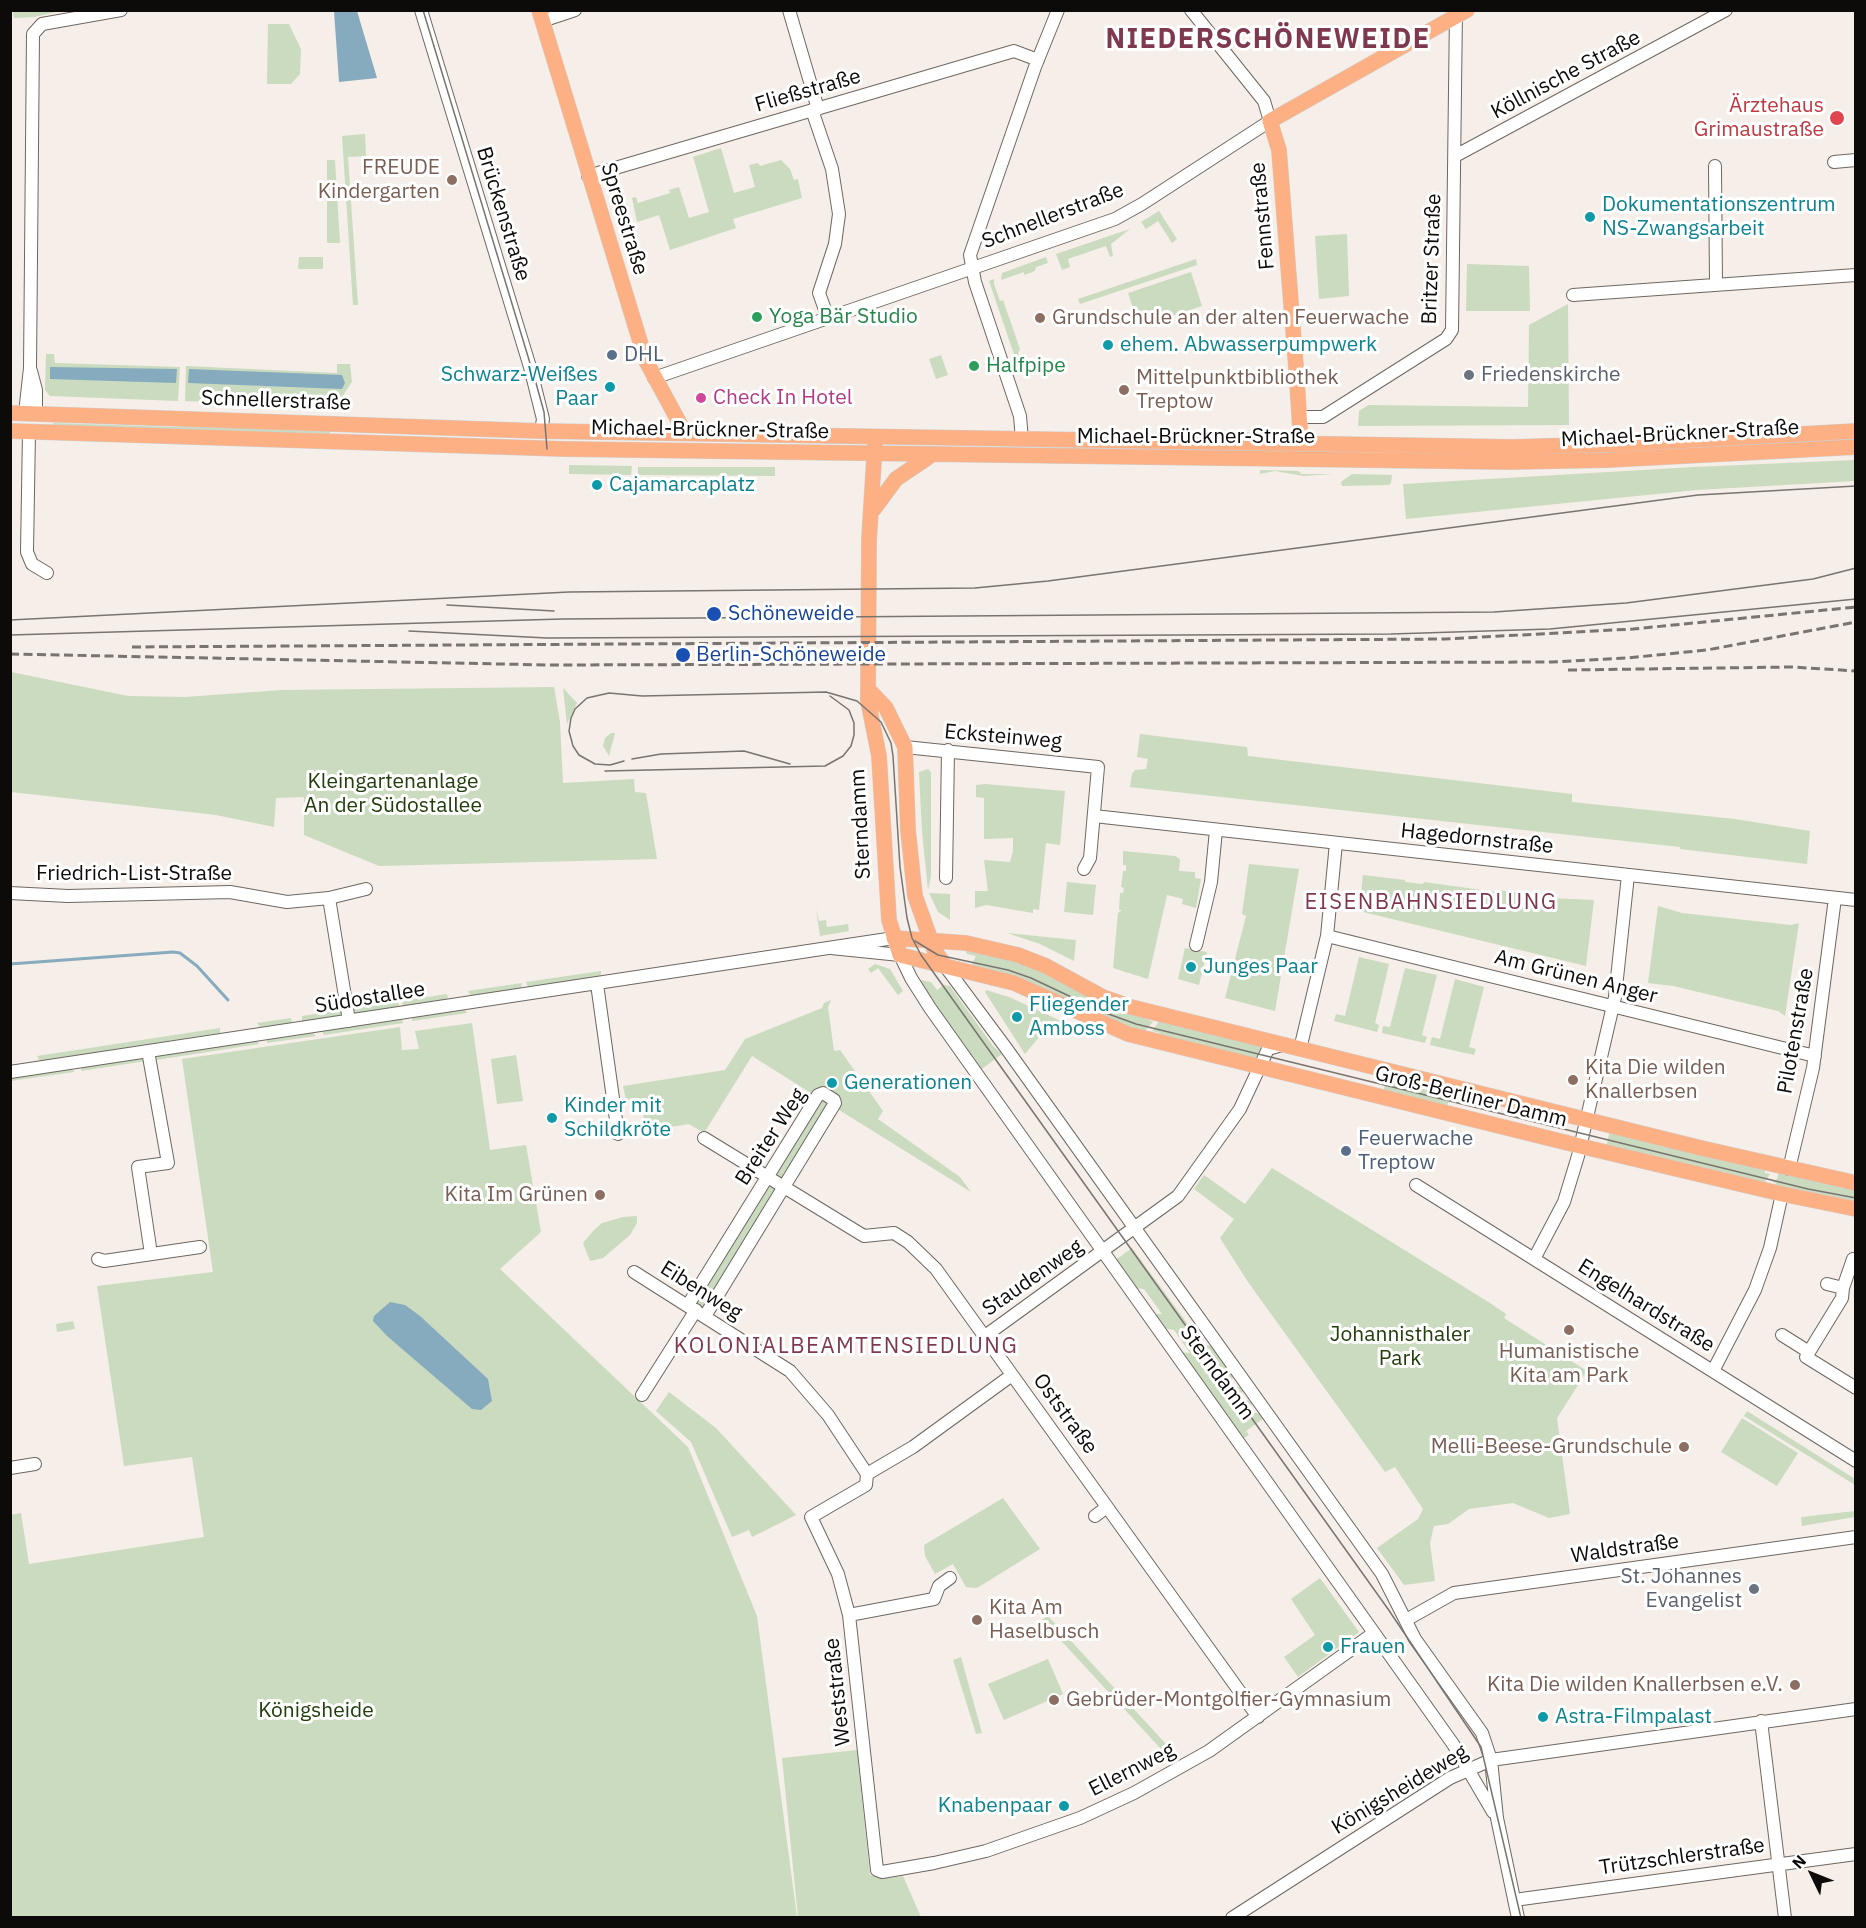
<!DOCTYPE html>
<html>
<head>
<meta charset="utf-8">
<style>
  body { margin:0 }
  #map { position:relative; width:1866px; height:1928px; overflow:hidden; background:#f6eee8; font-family:"IBM Plex Sans",sans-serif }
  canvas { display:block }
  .frame { position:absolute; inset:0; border:12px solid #0d0b09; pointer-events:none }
  .north { position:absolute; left:1782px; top:1844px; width:60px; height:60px; -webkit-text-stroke:4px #fff; paint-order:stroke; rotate:313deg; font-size:16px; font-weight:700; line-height:24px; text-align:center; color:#0d0b09 }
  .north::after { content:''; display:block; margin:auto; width:21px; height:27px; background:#0d0b09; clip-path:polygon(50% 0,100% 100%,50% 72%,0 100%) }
</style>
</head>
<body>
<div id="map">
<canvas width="1866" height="1928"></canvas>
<div class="frame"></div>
<div class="north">N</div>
</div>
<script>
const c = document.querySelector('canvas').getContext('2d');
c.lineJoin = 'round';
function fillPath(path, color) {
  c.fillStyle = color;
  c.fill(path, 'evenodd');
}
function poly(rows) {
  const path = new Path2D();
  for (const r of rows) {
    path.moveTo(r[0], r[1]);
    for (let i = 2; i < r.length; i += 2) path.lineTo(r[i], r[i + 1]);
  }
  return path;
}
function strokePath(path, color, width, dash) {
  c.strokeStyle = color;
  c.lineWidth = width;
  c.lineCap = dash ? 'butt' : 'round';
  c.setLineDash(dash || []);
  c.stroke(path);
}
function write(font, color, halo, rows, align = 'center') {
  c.font = font + ' "IBM Plex Sans",sans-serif';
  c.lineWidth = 6;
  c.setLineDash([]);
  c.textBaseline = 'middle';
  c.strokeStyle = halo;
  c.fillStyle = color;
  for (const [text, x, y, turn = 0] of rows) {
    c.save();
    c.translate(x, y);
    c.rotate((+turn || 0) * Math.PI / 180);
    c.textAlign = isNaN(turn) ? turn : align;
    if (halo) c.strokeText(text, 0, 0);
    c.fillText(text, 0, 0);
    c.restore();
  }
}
fillPath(poly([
  [13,11,13,10,61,11,34,17,14,18],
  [268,24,289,24,301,49,300,74,291,84,267,84],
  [365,134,366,156,348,157,358,305,353,305,342,136],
  [721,148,734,193,755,187,749,165,758,163,760,166,781,160,790,169,794,180,798,179,802,198,733,219,736,228,670,250,659,215,637,222,632,198,636,197,638,203,670,193,669,190,679,187,689,218,709,212,693,157],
  [327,160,335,160,340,243,327,243],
  [1159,211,1177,239,1172,243,1158,221,1146,229,1141,222],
  [1130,229,1111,244,1113,256,1110,257,1106,246,1068,259,1070,267,1062,270,1056,254],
  [1347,234,1349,296,1319,299,1315,236],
  [299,257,323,257,323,269,298,269],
  [1046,257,1048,263,1036,267,1035,271,1024,275,1024,272,1001,280,1002,273],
  [1196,259,1197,265,1080,304,1078,299],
  [1467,264,1529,266,1530,311,1466,311],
  [1191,272,1202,306,1139,327,1128,293],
  [994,279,994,284,1000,301,1003,300,1020,349,1018,353,1021,362,1017,363,989,281],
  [1568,304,1569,425,1358,426,1359,411,1368,405,1528,407,1529,325],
  [46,354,54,354,55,363,180,367,178,401,50,396,45,390],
  [941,355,948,375,936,379,929,359],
  [337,364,350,364,352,382,335,407,185,401,186,366,337,373],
  [53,423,177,427,229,425,330,429,330,435,53,428],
  [1180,431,1290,433,1180,433],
  [1855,460,1855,481,1697,490,1406,519,1403,484,1694,467],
  [569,465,632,466,631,475,569,474],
  [638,467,775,467,775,476,638,475],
  [1260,470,1298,471,1302,474,1333,474,1304,476,1275,471,1260,474],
  [1352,474,1392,475,1391,483,1389,485,1342,486,1341,482],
  [11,672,128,696,185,697,282,690,554,687,560,722,563,783,634,779,635,792,646,793,657,859,379,866,304,835,304,797,276,798,274,827,216,815,11,792],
  [563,688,577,703,567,724],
  [611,733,615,733,609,756,603,746,605,738],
  [1140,734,1247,747,1248,756,1572,794,1572,802,1735,819,1810,831,1807,864,1680,849,1680,847,1130,787,1132,774,1135,770,1146,769,1148,759,1137,757],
  [928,769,931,772,931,876,928,890,922,832,919,772],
  [985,784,1065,791,1060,845,1046,843,1039,910,1033,909,1033,913,986,905,975,908,975,891,988,891,984,860,1010,862,1013,851,1013,838,984,839,984,798,976,797,976,785],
  [1123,851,1175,856,1180,859,1179,871,1195,872,1195,878,1201,879,1196,908,1182,904,1183,899,1167,895,1148,979,1113,968,1118,913,1122,910,1119,910,1120,893,1123,893,1124,888,1121,887,1123,871,1126,871,1126,865,1123,865],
  [1249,864,1299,869,1275,1011,1225,998,1246,916,1242,914],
  [1363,875,1405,880,1405,882,1423,884,1424,882,1496,892,1496,890,1550,896,1550,898,1594,900,1586,966,1359,911],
  [1067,882,1096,885,1093,915,1064,912],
  [929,893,950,894,950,920,938,912],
  [1658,906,1682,913,1791,925,1799,923,1785,1016,1778,1011,1673,986,1648,983],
  [816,909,819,921,826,920,827,927,848,924,849,931,820,936],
  [1007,933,1076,940,1074,961,1040,944],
  [1185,948,1207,952,1199,985,1178,979],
  [965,950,1027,965,1153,1022,1143,1033,975,969,972,964,976,956,967,954],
  [1359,957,1389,964,1375,1023,1379,1025,1377,1032,1334,1021,1336,1014,1345,1016],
  [875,964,890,969,903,991,898,995,878,968,871,973,868,969],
  [1405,968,1437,975,1422,1035,1427,1037,1425,1043,1382,1033,1383,1026,1390,1027],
  [601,971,601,976,528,987,526,982],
  [915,979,931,982,937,990,944,985,950,986,993,1046,1002,1054,979,1071],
  [1455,979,1484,987,1469,1047,1476,1049,1474,1055,1430,1045,1432,1037,1440,1039],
  [522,983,521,988,471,996,468,991],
  [986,990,1009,997,1061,1021,1039,1037,1025,1054,985,992],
  [447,994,448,999,403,1006,402,1001],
  [831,1000,828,1007,834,1051,840,1050,883,1111,878,1119,960,1177,971,1192,836,1108,838,1104,814,1095,752,1056,704,1133,689,1124,646,1131,641,1099,626,1100,623,1086,725,1070,745,1039,822,1008,824,1003],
  [398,1002,399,1006,356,1013,352,1009],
  [343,1010,340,1015,302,1021,302,1016],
  [465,1010,467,1013,412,1021,412,1017],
  [291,1018,292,1023,260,1027,257,1023],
  [402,1019,403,1023,324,1035,322,1031],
  [1160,1020,1262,1045,1255,1060,1159,1037,1160,1033,1152,1031],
  [472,1023,490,1150,526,1145,541,1232,500,1269,688,1447,757,1616,797,1917,11,1917,10,1515,21,1513,29,1564,204,1537,192,1457,124,1466,97,1286,213,1272,182,1059,400,1027,402,1050,419,1049,415,1031],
  [220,1028,220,1033,40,1061,37,1056],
  [313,1033,316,1036,267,1043,267,1040],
  [257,1041,259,1044,156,1060,157,1056],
  [516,1055,523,1101,497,1104,491,1059],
  [143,1058,146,1061,81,1071,82,1067],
  [73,1069,74,1072,11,1081,11,1078],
  [1387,1076,1451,1091,1447,1107,1383,1092],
  [821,1099,829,1104,784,1180,775,1176,774,1171],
  [1610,1130,1765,1168,1765,1173,1770,1174,1763,1185,1606,1147],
  [1272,1168,1490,1303,1506,1314,1504,1318,1587,1371,1557,1418,1570,1514,1549,1518,1513,1503,1469,1509,1448,1524,1434,1526,1430,1543,1435,1581,1404,1585,1377,1548,1418,1519,1423,1509,1395,1467,1385,1472,1248,1282,1220,1238,1234,1219,1194,1189,1204,1175,1245,1204],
  [1779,1171,1855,1188,1855,1204,1775,1188,1776,1183,1772,1182,1777,1179],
  [769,1183,776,1188,703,1309,695,1304],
  [637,1216,637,1223,630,1235,603,1258,590,1261,583,1243,594,1230,602,1223,623,1217],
  [1132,1248,1203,1345,1213,1346,1236,1378,1226,1379,1232,1387,1242,1387,1246,1392,1236,1393,1242,1400,1252,1401,1255,1404,1245,1405,1251,1413,1261,1413,1264,1418,1246,1431,1249,1435,1242,1439,1180,1352,1190,1353,1174,1330,1163,1328,1152,1314,1162,1314,1144,1289,1133,1288,1114,1261],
  [73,1321,75,1329,57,1332,56,1324],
  [669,1392,716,1428,796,1515,752,1537,749,1530,732,1537,691,1442,656,1411],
  [1747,1411,1855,1479,1855,1485,1744,1416],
  [1742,1418,1798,1453,1777,1486,1721,1452],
  [1003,1498,1040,1549,977,1588,966,1587,953,1564,935,1574,925,1556,924,1545],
  [1855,1511,1855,1517,1802,1526,1801,1517],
  [1320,1578,1359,1632,1298,1677,1284,1657,1315,1635,1291,1599],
  [1048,1616,1166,1744,1161,1749,1042,1620],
  [961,1657,982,1733,976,1734,953,1660],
  [1048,1659,1063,1694,1004,1720,988,1684],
  [857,1750,870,1875,885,1878,903,1876,921,1917,798,1917,782,1758]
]), '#cadbbf');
fillPath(poly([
  [334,11,357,11,377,78,339,82],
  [50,367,177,369,176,383,50,379],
  [189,369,342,375,345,383,342,389,188,383],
  [390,1302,405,1305,420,1316,488,1379,492,1401,481,1410,472,1409,387,1336,373,1321,374,1316]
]), '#86aabe');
strokePath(poly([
  [10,964,173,952,180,953,197,966,228,1000]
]), '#86aabe', 3);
const minor = poly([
  [421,10,530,367,543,419,541,431],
  [789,10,818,109],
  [542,21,575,10],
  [812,110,832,169,839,214,835,244,819,293,828,318],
  [1455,156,1726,10],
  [1834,162,1856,160],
  [1715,166,1716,284],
  [588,176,1014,51,1038,60],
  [1573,295,1856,275],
  [31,371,36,390,36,414],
  [654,378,1115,219,1142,204,1270,121,1264,101,1191,10],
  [25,413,30,368,33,34,42,24,121,10],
  [1300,417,1323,417,1446,339,1452,330,1456,10],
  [29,432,27,552,32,564,47,573],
  [1022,440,1020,416,975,282,970,255,1035,67,1058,10],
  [905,747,1098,767,1090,858,1084,869],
  [1094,816,1856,900],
  [946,878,948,750],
  [10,893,68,896,230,892,287,902,329,898,349,1021],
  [329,898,366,889],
  [1327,936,1815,1056],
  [1196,945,1211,882,1216,830],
  [831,948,900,955,911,978,930,1008,1453,1744,1493,1812],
  [945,966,1006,1048,1382,1574,1415,1639,1482,1733,1491,1760,1497,1818,1518,1918],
  [597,984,618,1134],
  [1300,1049,1327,936,1336,843],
  [148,1051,168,1163,138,1167,151,1254],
  [10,1072,894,938],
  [704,1138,864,1236,894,1233,908,1242,936,1269,1258,1717],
  [1789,1169,1813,1068,1835,898],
  [1416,1185,1856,1461],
  [98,1259,104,1261,200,1247],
  [1534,1259,1564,1202,1578,1156,1615,997,1628,875],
  [634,1272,790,1371,828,1415,867,1474,866,1485,811,1517,838,1574,849,1615,877,1870,882,1872,934,1863,986,1851,1080,1818,1134,1793,1209,1751,1374,1633],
  [1827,1284,1843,1288,1853,1259,1856,1260],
  [688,1305,818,1095,823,1093,834,1100,835,1103,705,1316],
  [1782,1335,1809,1352,1806,1357,1856,1388],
  [985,1336,1178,1196,1240,1109,1268,1049,1282,1045],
  [1809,1352,1842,1298,1843,1288],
  [1713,1371,1755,1290,1770,1248,1782,1194],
  [642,1395,696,1310],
  [10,1468,35,1464],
  [867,1474,913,1447,1012,1375],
  [1095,1516,1107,1507],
  [849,1615,934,1599,939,1586,950,1578],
  [1406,1620,1454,1593,1856,1537],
  [1761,1721,1785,1918],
  [1514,1900,1856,1854],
  [1232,1918,1450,1778,1491,1760,1856,1709]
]);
const major = poly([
  [539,10,646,361,685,433],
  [10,413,539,431,1512,447,1621,444,1856,431],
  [10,431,565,449,1510,462,1608,460,1856,447],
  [875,443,869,540,868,701,879,756,889,920,900,955,1014,983,1128,1034,1580,1146,1782,1194,1856,1209],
  [1293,444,1300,428,1296,367,1279,150,1270,121,1467,10],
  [874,509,896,479,930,456],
  [868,689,886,708,905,747,908,830,915,896,934,949,945,966],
  [894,938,966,943,1018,955,1046,966,1103,997,1131,1007,1701,1148,1856,1183]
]);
strokePath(minor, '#6e6762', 14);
strokePath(major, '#cfcece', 16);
strokePath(minor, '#fff', 12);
strokePath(major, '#feb085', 15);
strokePath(poly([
  [423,10,536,383,544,412,547,449],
  [447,605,554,611],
  [10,620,569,592,975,588,1048,581,1698,495,1856,486],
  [409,631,547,638,1391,634,1550,629,1856,599],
  [10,635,562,619,1494,612,1626,603,1813,579,1856,568],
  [632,759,661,754,744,751,790,764],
  [624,761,610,765,595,764,579,755,573,746,569,731,571,718,575,709,587,698,609,693,642,696,826,692,857,701,881,722,891,743,893,756,900,867,907,918,912,938,921,955,1388,1609,1481,1747,1521,1918],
  [605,771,825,766,843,756,851,746,854,735,854,723,849,710,830,696],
  [915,941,938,955,1008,970,1031,978,1103,1012,1136,1024,1808,1189,1856,1198]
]), '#797470', 1.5);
strokePath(poly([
  [132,647,1445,639,1633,629,1856,607],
  [10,654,550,665,1552,662,1627,658,1707,650,1856,622],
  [1568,670,1792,667,1856,671]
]), '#797470', 3, [9, 4.5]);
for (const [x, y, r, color] of [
  [1837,118,8,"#e0444e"],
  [452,180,6,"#8d6e63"],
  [1590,217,6,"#0f9aa8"],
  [757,317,6,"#2e9e5b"],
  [1040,318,6,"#8d6e63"],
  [1108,345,6,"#0f9aa8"],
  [612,355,6,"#5c6f8a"],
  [974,366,6,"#2e9e5b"],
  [1469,375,6,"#6b7280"],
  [610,387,6,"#0f9aa8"],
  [1124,390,6,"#8d6e63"],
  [701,398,6,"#d1479c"],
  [597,485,6,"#0f9aa8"],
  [714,614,8,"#1a4fb4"],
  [683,655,8,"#1a4fb4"],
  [1191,967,6,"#0f9aa8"],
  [1017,1017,6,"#0f9aa8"],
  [1573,1080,6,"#8d6e63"],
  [832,1083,6,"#0f9aa8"],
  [552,1118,6,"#0f9aa8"],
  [1346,1151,6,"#5c6f8a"],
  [600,1195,6,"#8d6e63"],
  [1569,1330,6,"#8d6e63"],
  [1684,1447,6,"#8d6e63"],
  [1754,1589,6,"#6b7280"],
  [977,1620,6,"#8d6e63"],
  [1328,1647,6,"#0f9aa8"],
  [1795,1685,6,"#8d6e63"],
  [1054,1700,6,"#8d6e63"],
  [1543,1717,6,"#0f9aa8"],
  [1064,1806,6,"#0f9aa8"]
]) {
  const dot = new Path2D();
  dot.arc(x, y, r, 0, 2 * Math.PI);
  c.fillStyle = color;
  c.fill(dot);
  strokePath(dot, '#fff', 2);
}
write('21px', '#0d0b09', '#fff', [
  ["Köllnische Straße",1566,75,-28],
  ["Fließstraße",808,91,-16],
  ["Brückenstraße",503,214,73],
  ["Schnellerstraße",1053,216,-21],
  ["Fennstraße",1263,216,-95],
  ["Spreestraße",624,219,73],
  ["Britzer Straße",1432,259,-88],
  ["Schnellerstraße",276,401,2],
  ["Michael-Brückner-Straße",710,430,1],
  ["Michael-Brückner-Straße",1680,434,-3],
  ["Michael-Brückner-Straße",1196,437],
  ["Ecksteinweg",1003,737,5],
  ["Sterndamm",861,824,-93],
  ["Hagedornstraße",1477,839,6],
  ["Friedrich-List-Straße",134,874],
  ["Am Grünen Anger",1576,977,14],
  ["Südostallee",370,998,-9],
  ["Pilotenstraße",1796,1031,-80],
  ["Groß-Berliner Damm",1471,1097,14],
  ["Breiter Weg",771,1137,-57],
  ["Staudenweg",1033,1278,-35],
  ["Eibenweg",701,1291,32],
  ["Engelhardstraße",1646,1306,32],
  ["Sterndamm",1217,1373,54],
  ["Oststraße",1065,1414,54],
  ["Waldstraße",1625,1549,-8],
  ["Weststraße",838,1692,-96],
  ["Ellernweg",1132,1770,-27],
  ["Königsheideweg",1400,1790,-31],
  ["Trützschlerstraße",1682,1857,-8]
]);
write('21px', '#be3a42', '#fff', [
  ["Ärztehaus",1824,106],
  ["Grimaustraße",1824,130]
], 'right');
write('21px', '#785e54', '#fff', [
  ["FREUDE",440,168,"right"],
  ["Kindergarten",440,192,"right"],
  ["Grundschule an der alten Feuerwache",1052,318],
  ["Mittelpunktbibliothek",1136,378],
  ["Treptow",1136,402],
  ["Kita Die wilden",1585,1068],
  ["Knallerbsen",1585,1092],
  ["Kita Im Grünen",588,1195,"right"],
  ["Humanistische",1569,1352,"center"],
  ["Kita am Park",1569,1376,"center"],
  ["Melli-Beese-Grundschule",1672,1447,"right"],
  ["Kita Am",989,1608],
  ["Haselbusch",989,1632],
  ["Kita Die wilden Knallerbsen e.V.",1783,1685,"right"],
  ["Gebrüder-Montgolfier-Gymnasium",1066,1700]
], 'left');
write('21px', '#0d838f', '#fff', [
  ["Dokumentationszentrum",1602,205],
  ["NS-Zwangsarbeit",1602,229],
  ["ehem. Abwasserpumpwerk",1120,345],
  ["Schwarz-Weißes",598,375,"right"],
  ["Paar",598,399,"right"],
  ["Cajamarcaplatz",609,485],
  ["Junges Paar",1203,967],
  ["Fliegender",1029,1005],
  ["Amboss",1029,1029],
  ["Generationen",844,1083],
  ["Kinder mit",564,1106],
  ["Schildkröte",564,1130],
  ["Frauen",1340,1647],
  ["Astra-Filmpalast",1555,1717],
  ["Knabenpaar",1052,1806,"right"]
], 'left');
write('21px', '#27864d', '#fff', [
  ["Yoga Bär Studio",769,317],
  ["Halfpipe",986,366]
], 'left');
write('21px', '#4e5e75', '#fff', [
  ["DHL",624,355],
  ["Feuerwache",1358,1139],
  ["Treptow",1358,1163]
], 'left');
write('21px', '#5b616d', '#fff', [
  ["Friedenskirche",1481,375],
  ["St. Johannes",1742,1577,"right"],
  ["Evangelist",1742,1601,"right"]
], 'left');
write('21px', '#b23c85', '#fff', [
  ["Check In Hotel",713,398]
], 'left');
write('21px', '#164399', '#fff', [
  ["Schöneweide",728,614],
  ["Berlin-Schöneweide",696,655]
], 'left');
write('21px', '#233d0d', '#fff', [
  ["Kleingartenanlage",393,782],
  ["An der Südostallee",393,806],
  ["Johannisthaler",1400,1335],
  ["Park",1400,1359],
  ["Königsheide",316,1711]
]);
c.letterSpacing = '1.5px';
write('22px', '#7f394f', '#fff', [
  ["EISENBAHNSIEDLUNG",1431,903],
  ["KOLONIALBEAMTENSIEDLUNG",846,1347]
]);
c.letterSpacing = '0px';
c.letterSpacing = '1.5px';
write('bold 27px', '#7f394f', '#fff', [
  ["NIEDERSCHÖNEWEIDE",1268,40]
]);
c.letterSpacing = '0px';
</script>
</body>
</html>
